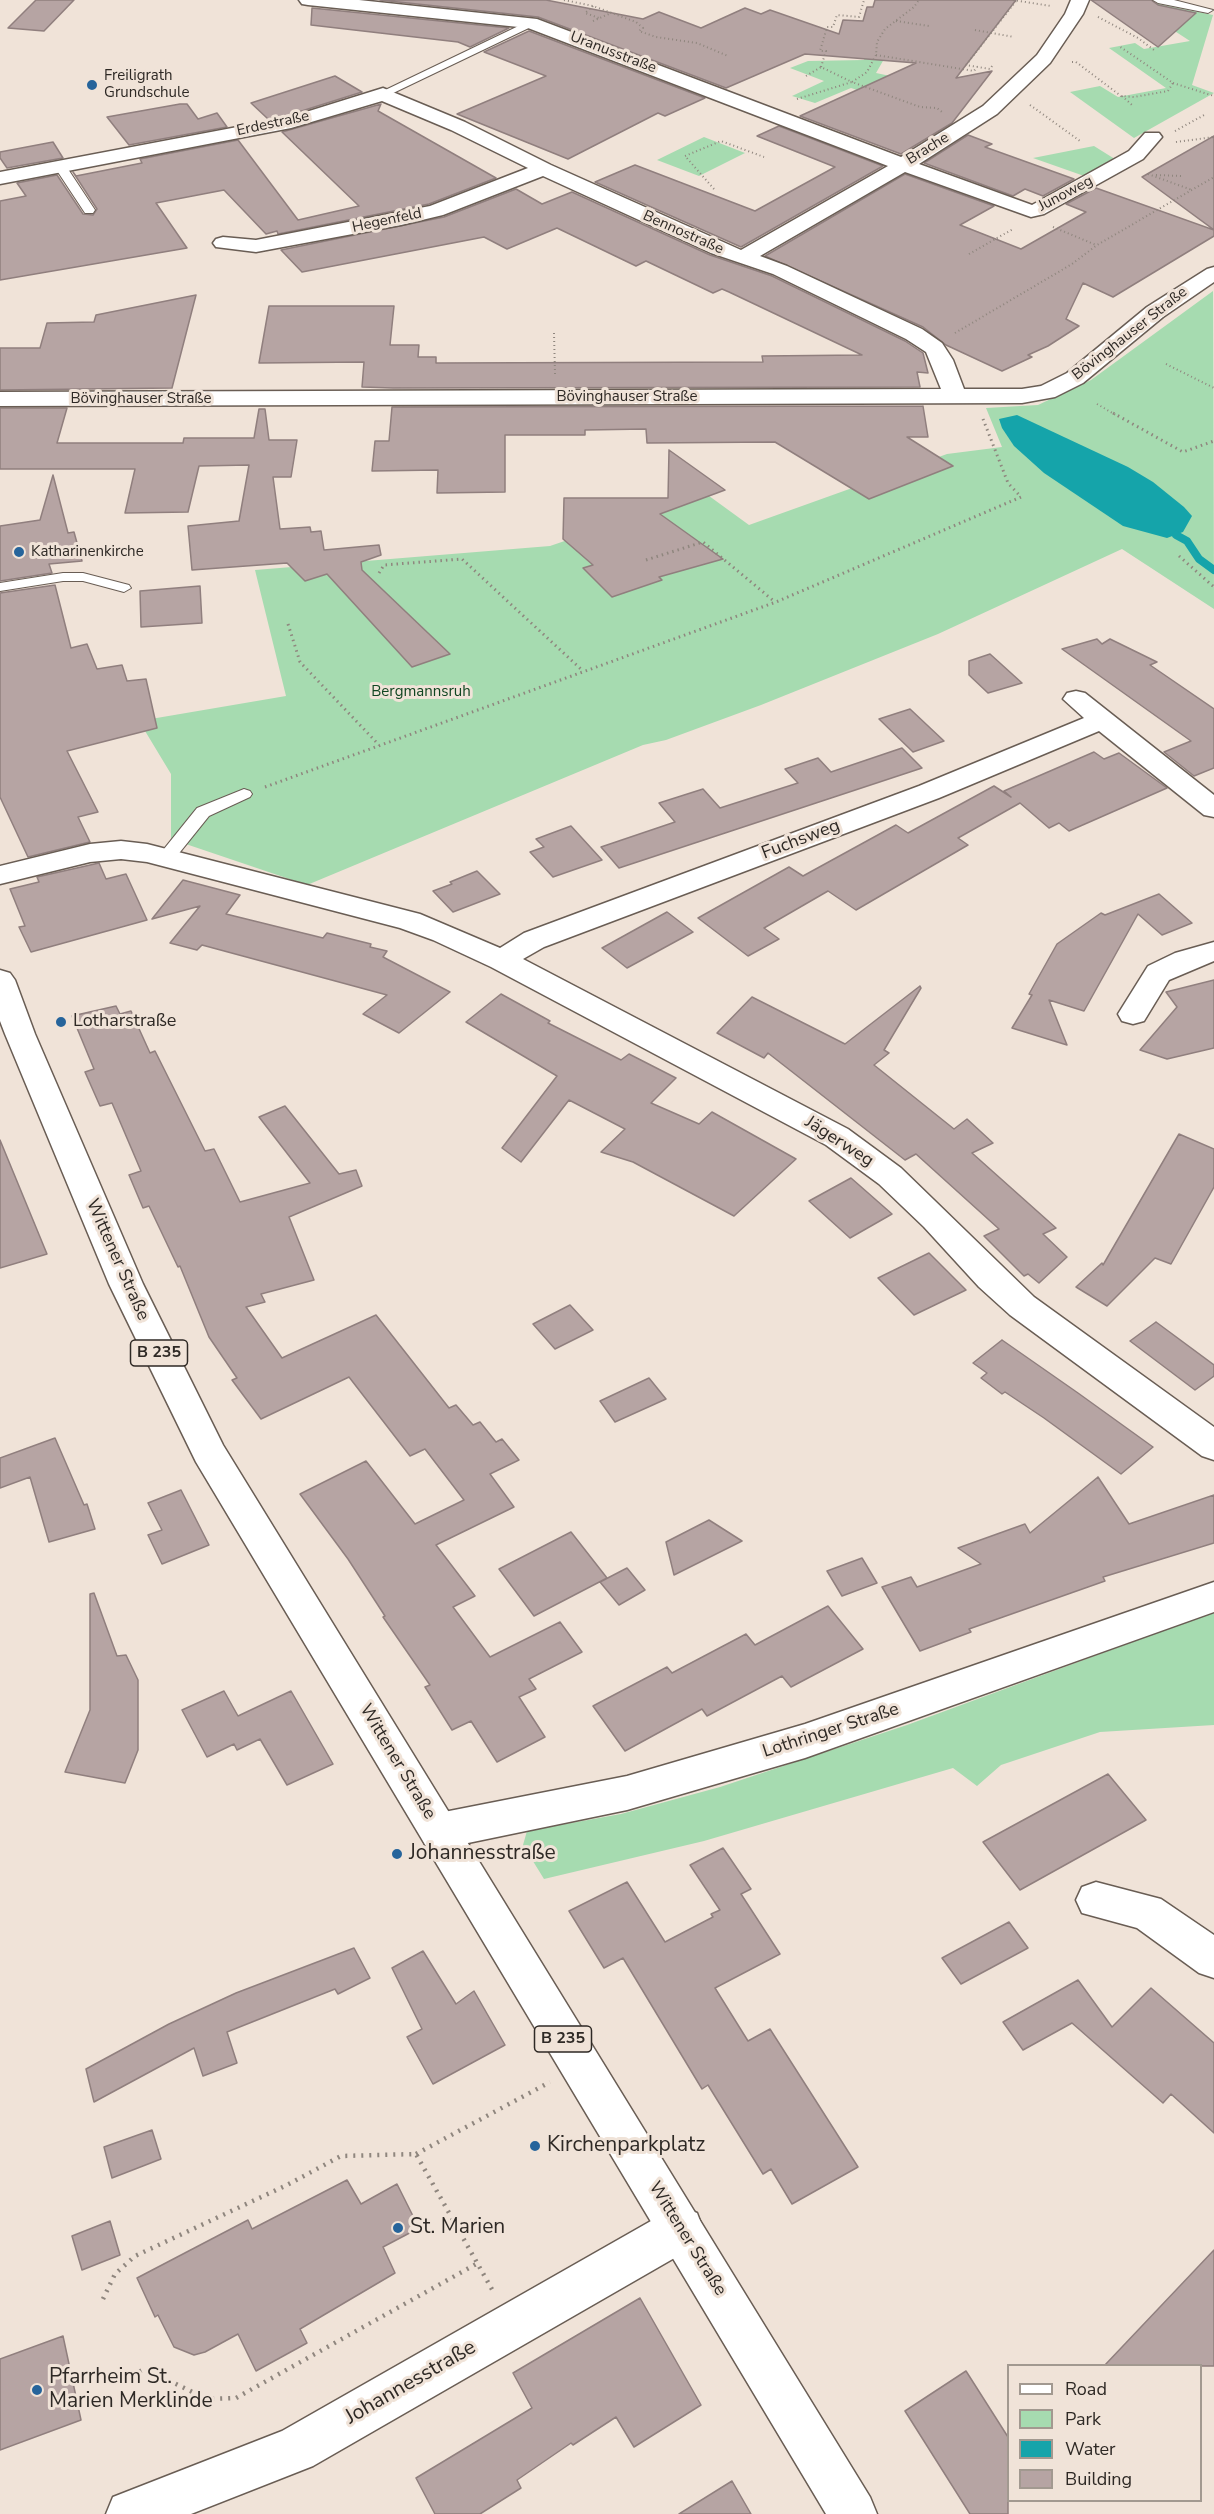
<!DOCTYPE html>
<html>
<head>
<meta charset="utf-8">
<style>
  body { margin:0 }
  #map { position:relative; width:1214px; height:2514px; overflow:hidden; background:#f0e3d8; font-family:"Nunito Sans",sans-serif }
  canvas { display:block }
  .legend { position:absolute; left:1007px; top:2364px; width:195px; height:138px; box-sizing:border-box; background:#f0e3d8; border:2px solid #a29990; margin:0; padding:8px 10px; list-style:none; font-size:18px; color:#2e2925 }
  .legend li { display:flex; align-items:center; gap:12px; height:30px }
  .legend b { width:30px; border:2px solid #a29990 }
</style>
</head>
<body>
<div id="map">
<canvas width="1214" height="2514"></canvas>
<ul class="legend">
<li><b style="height:8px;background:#fff"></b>Road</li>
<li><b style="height:16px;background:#a6dbb0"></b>Park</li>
<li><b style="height:16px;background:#15a4aa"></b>Water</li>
<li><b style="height:16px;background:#b6a4a3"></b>Building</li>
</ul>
</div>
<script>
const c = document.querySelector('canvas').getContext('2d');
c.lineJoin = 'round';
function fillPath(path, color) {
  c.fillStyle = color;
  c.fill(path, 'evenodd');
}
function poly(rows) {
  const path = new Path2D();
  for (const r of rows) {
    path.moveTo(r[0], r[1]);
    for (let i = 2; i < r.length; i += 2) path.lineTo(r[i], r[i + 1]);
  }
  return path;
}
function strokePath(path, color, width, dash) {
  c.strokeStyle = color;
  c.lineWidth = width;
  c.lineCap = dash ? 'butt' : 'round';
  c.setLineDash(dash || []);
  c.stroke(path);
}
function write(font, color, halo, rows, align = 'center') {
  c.font = font + ' "Nunito Sans",sans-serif';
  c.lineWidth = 6;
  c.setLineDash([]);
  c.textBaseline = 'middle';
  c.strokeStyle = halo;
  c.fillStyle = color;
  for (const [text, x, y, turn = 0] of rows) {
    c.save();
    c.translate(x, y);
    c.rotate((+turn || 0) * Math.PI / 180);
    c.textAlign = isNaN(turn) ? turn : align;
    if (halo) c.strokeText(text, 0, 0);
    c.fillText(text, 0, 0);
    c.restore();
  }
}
fillPath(poly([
  [1130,2,1154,3,1213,15,1192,85,1214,93,1134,138,1070,92,1100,86,1118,97,1166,88,1109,48,1135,43,1144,49,1190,41],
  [875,22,887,54,876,73,900,78,879,97,851,88,815,103,792,96,824,81,790,68,808,61,864,60],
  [704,137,745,153,699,176,657,160],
  [1094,146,1118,161,1087,177,1033,158],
  [1213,291,1214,609,1122,549,938,634,761,705,666,740,643,745,307,885,171,839,171,774,139,721,286,696,255,570,550,546,705,493,749,525,947,454,1002,447,986,408,1038,405,1091,380],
  [1214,1612,1214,1725,1100,1732,1001,1765,977,1786,953,1768,704,1841,544,1879,523,1845,527,1831,621,1814,720,1787,907,1725]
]), '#a6dbb0');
fillPath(poly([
  [1017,415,1128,467,1153,482,1184,507,1192,516,1183,532,1167,538,1123,526,1044,473,1014,446,1002,428,999,419]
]), '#15a4aa');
strokePath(poly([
  [1176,535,1187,541,1199,559,1214,570]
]), '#15a4aa', 8);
const building = poly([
  [36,0,74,0,44,31,8,28,36,0],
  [380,0,546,0,643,19,659,12,701,28,745,8,761,14,770,10,839,34,843,20,863,21,867,7,873,7,875,0,1016,0,956,78,992,71,952,123,901,154,800,116,916,63,805,54,726,88,538,17,380,0],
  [1091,0,1151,0,1158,5,1196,13,1158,47,1091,0],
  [312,8,509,28,470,47,458,42,311,25,312,8],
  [529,31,705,98,665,116,658,113,568,159,457,114,546,76,484,52,529,31],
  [335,76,362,92,289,115,268,119,251,103,335,76],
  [180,104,187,104,198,119,217,113,227,127,129,145,107,117,180,104],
  [381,104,378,111,496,178,429,204,278,234,277,231,266,234,224,190,156,203,187,248,0,280,0,201,26,196,17,183,57,175,83,214,93,215,97,209,73,172,76,176,142,163,140,159,238,140,298,220,359,206,282,132,381,104],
  [779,126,883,166,741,247,595,182,635,165,755,211,835,167,757,136,779,126],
  [968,135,992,144,985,147,1074,179,1043,196,1025,189,1013,196,924,163,968,135],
  [1214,136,1214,236,1113,297,1083,283,1066,319,1079,326,1048,346,1028,355,1032,357,1002,371,946,345,923,327,765,256,905,174,994,206,960,225,1021,249,1086,212,1066,204,1096,188,1214,230,1142,177,1214,136],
  [53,142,63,158,7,168,0,158,0,152,53,142],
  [516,189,542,204,572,192,710,255,772,276,905,341,923,353,928,373,917,372,920,387,393,388,362,387,364,362,259,363,269,306,394,306,390,345,419,345,418,357,436,357,436,363,763,362,762,356,862,355,729,292,722,289,713,293,646,261,636,266,557,228,507,249,484,237,302,272,281,250,444,217,516,189],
  [196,295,172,388,0,390,0,348,40,348,47,323,94,322,96,315,196,295],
  [923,406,928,437,907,437,953,466,869,499,775,442,647,443,646,429,585,430,585,435,505,435,505,492,437,493,438,470,372,471,375,441,389,441,392,407,923,406],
  [0,408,67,408,57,443,183,443,184,438,254,438,259,409,265,409,269,440,297,440,291,477,273,477,280,529,310,527,311,532,321,531,324,550,379,545,381,555,361,562,362,570,450,654,412,667,327,574,305,581,287,563,192,570,188,526,239,521,249,465,199,466,188,512,125,513,135,469,0,469,0,408],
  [669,450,725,490,660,514,723,559,659,577,662,580,612,597,583,568,593,565,563,539,564,498,668,498,669,450],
  [53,475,68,533,74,532,82,561,49,564,52,573,0,581,0,526,40,520,53,475],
  [55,585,71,648,87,644,97,669,122,665,127,681,146,679,157,728,67,751,98,812,78,817,90,842,28,857,0,797,0,593,55,585],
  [200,586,202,623,141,627,140,591,200,586],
  [1097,639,1102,644,1110,639,1157,662,1150,665,1214,709,1214,768,1194,776,1164,752,1191,741,1062,649,1097,639],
  [990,654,1022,683,988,693,969,675,969,661,990,654],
  [910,709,944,741,913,752,879,719,910,709],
  [902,748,922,768,619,868,601,847,675,822,659,803,703,789,720,808,798,783,785,769,818,758,831,772,902,748],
  [1094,752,1104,759,1119,753,1167,788,1069,831,1059,823,1049,828,1020,803,958,838,968,845,856,910,828,891,764,928,779,939,748,956,698,918,789,867,803,876,896,825,908,833,994,786,1011,797,1004,791,1094,752],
  [571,826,602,860,553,877,530,852,544,847,536,839,571,826],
  [99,863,106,879,126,874,147,920,31,952,19,927,25,926,10,889,39,882,37,877,99,863],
  [477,871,500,894,453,912,433,891,452,884,450,882,477,871],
  [183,880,240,895,226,914,323,938,327,933,371,944,370,947,387,951,383,957,450,992,399,1033,363,1014,387,995,202,945,197,950,170,943,200,906,152,919,183,880],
  [1159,894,1192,923,1162,935,1138,914,1084,1011,1049,1000,1067,1045,1012,1028,1032,995,1029,994,1057,944,1101,913,1105,915,1159,894],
  [667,912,693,932,627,968,602,948,667,912],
  [1214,980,1214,1048,1167,1059,1140,1050,1177,1007,1166,992,1214,980],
  [920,986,921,988,884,1050,889,1053,874,1065,954,1129,967,1119,993,1143,972,1153,1056,1228,1043,1234,1067,1257,1039,1283,1028,1274,1024,1276,984,1236,999,1229,916,1154,905,1160,768,1053,764,1058,717,1033,752,997,845,1044,920,986],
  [501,994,550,1021,548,1023,621,1060,629,1054,676,1078,651,1103,699,1124,712,1112,796,1159,734,1216,633,1162,601,1152,625,1129,569,1100,521,1162,502,1148,557,1076,466,1022,501,994],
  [116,1006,120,1014,131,1011,150,1053,155,1051,205,1151,214,1149,240,1202,310,1183,259,1117,285,1106,339,1174,356,1170,362,1186,289,1217,314,1280,261,1294,265,1302,246,1307,282,1358,376,1315,449,1408,456,1405,473,1425,480,1422,496,1442,502,1439,519,1460,490,1474,514,1507,436,1545,475,1596,453,1607,490,1657,560,1622,582,1652,529,1679,536,1689,519,1697,545,1737,497,1762,471,1721,452,1730,425,1687,430,1685,383,1617,385,1616,348,1559,300,1494,366,1461,415,1524,464,1500,425,1449,410,1456,349,1377,261,1419,232,1380,237,1378,209,1337,180,1266,178,1267,149,1206,143,1208,129,1175,141,1171,112,1103,100,1106,85,1072,94,1069,72,1016,116,1006],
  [1179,1134,1214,1149,1214,1187,1171,1264,1155,1258,1107,1306,1076,1287,1102,1263,1103,1265,1179,1134],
  [0,1140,47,1254,0,1268,0,1140],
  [851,1178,892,1214,850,1238,809,1201,851,1178],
  [929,1253,966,1290,914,1315,878,1278,929,1253],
  [570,1305,593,1330,555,1349,533,1324,570,1305],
  [1156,1322,1214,1365,1214,1376,1195,1390,1130,1341,1156,1322],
  [1002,1340,1078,1393,1153,1447,1121,1474,1044,1418,1005,1392,1002,1394,981,1378,987,1373,973,1363,1002,1340],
  [649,1378,666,1399,615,1422,600,1401,649,1378],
  [55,1438,84,1505,87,1504,95,1529,49,1542,30,1477,0,1488,0,1458,55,1438],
  [1098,1477,1129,1524,1214,1495,1214,1543,1103,1577,1105,1581,969,1629,971,1632,920,1651,882,1587,911,1577,917,1587,981,1564,958,1548,1025,1524,1030,1533,1098,1477],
  [181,1490,209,1545,162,1564,148,1535,162,1530,148,1503,181,1490],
  [709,1520,742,1541,674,1575,666,1542,709,1520],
  [571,1532,607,1578,534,1616,499,1569,571,1532],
  [862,1558,877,1583,842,1596,827,1571,862,1558],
  [627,1568,645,1590,619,1605,600,1582,627,1568],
  [94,1593,117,1656,126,1655,138,1680,138,1750,125,1783,65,1772,90,1710,90,1594,94,1593],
  [828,1606,863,1649,791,1687,782,1676,707,1716,702,1709,625,1751,593,1706,667,1667,672,1673,746,1634,755,1645,828,1606],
  [224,1691,238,1716,291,1691,333,1764,287,1785,260,1739,237,1750,234,1744,207,1757,182,1710,224,1691],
  [1108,1774,1146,1820,1020,1890,983,1842,1108,1774],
  [723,1848,751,1889,741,1894,780,1954,715,1988,748,2041,770,2029,858,2167,792,2204,771,2169,763,2174,708,2085,702,2089,623,1958,604,1968,569,1911,627,1882,665,1942,713,1917,711,1914,720,1910,690,1865,723,1848],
  [1009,1922,1028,1948,961,1984,942,1958,1009,1922],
  [354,1948,370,1978,338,1994,335,1989,227,2032,237,2063,203,2076,194,2048,94,2102,86,2069,169,2024,236,1993,354,1948],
  [423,1951,456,2004,474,1991,505,2045,433,2084,407,2037,422,2029,392,1968,423,1951],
  [1078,1980,1112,2027,1151,1988,1214,2043,1214,2133,1171,2094,1163,2103,1072,2023,1023,2050,1003,2022,1078,1980],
  [152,2130,161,2159,112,2178,104,2147,152,2130],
  [347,2180,361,2204,397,2184,419,2228,383,2247,395,2273,300,2329,307,2343,256,2371,238,2334,205,2352,194,2355,174,2347,158,2315,155,2317,137,2278,248,2220,252,2229,347,2180],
  [110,2221,120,2255,82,2270,72,2236,110,2221],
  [1214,2250,1214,2366,1104,2366,1214,2250],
  [640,2298,701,2405,634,2447,616,2417,573,2445,571,2443,517,2480,521,2488,480,2514,435,2514,416,2478,532,2408,513,2373,640,2298],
  [63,2336,81,2420,0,2450,0,2359,63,2336],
  [966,2371,1008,2437,1008,2514,970,2514,905,2411,966,2371],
  [732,2481,751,2514,679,2514,732,2481]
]);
fillPath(building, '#b6a4a3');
strokePath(building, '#907f7e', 1.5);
const service = poly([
  [1153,0,1174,0,1213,10,1208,13,1158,3,1153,0],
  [531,20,536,23,535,25,387,96,383,97,377,94,531,20],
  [60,163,66,166,95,210,93,213,85,213,83,210,54,166,60,163],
  [63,573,83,573,129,585,131,588,124,592,83,581,63,581,0,591,0,583,63,573],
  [244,789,250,791,252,794,250,797,209,816,172,862,160,862,158,858,160,854,197,808,244,789]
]);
const minor = poly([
  [299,0,359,0,537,19,901,157,983,106,1037,55,1065,14,1071,0,1089,0,1083,14,1050,63,997,114,919,164,1032,205,1129,151,1145,133,1159,133,1162,137,1143,159,1044,214,1031,217,905,172,760,256,787,266,922,329,942,343,953,360,964,389,1022,389,1041,386,1067,373,1147,307,1207,269,1214,267,1214,282,1163,317,1083,383,1055,397,1022,403,0,406,0,392,941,389,926,352,906,339,773,274,711,253,543,176,443,215,401,225,256,252,216,247,213,243,216,239,223,237,256,240,430,206,528,168,451,130,382,101,291,128,0,184,0,172,290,117,383,88,465,122,551,165,741,250,888,166,528,28,308,5,302,4,299,0],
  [1076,691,1085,693,1214,795,1214,817,1204,815,1099,731,939,798,544,947,523,959,848,1129,901,1168,1034,1297,1214,1427,1214,1460,1202,1456,1010,1315,979,1287,924,1227,879,1184,826,1145,491,967,433,940,400,928,147,862,121,859,90,862,0,884,0,866,90,844,121,841,147,844,420,914,500,948,524,933,919,786,1084,718,1063,699,1067,693,1076,691],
  [1214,942,1214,961,1169,980,1144,1021,1133,1024,1122,1021,1118,1014,1148,966,1175,953,1214,942],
  [1214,1582,1214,1612,805,1758,627,1810,439,1849,425,1844,419,1831,425,1818,439,1813,627,1776,805,1724,1214,1582],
  [1096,1882,1161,1899,1214,1935,1214,1978,1199,1973,1137,1928,1082,1913,1076,1900,1082,1887,1096,1882],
  [681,2207,697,2213,703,2229,697,2245,313,2466,191,2514,106,2514,113,2497,282,2431,665,2213,681,2207]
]);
const primary = poly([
  [0,970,10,973,15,980,35,1034,143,1284,223,1445,870,2497,877,2514,826,2514,196,1462,109,1284,5,1034,0,1021,0,970]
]);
strokePath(service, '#695d54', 2);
strokePath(minor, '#695d54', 3);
strokePath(primary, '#695d54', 3);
strokePath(poly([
  [564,0,593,6,636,22,643,28,639,31,656,37,697,43,728,56],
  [1013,0,1051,6],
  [593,6,585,13,599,18],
  [1098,17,1138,38,1154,50],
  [593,21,611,13],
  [896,21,929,26],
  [975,30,1014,37],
  [876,55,974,71,977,67],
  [1072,62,1076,62,1121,96,1134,97,1168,91,1173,83,1119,46],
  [992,66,990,69,966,65,1016,1],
  [821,67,826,51,820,51,827,27,833,27,837,15,859,17,864,0],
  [806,76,821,67,852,82,867,72,876,55,877,42,885,29,914,7,919,0],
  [1173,83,1214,96],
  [1122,96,1132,105],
  [797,99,852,82,920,107,937,108,942,112],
  [1030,105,1080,141],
  [1175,131,1206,114],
  [1176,142,1214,137],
  [1148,174,1192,190],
  [1156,175,1181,176],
  [714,189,685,156,721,141,764,157],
  [1053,227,1096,245],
  [969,254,1013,229],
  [554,333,555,374],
  [955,333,1072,264,1097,245,1214,177],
  [1166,364,1214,388],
  [1097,404,1116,415]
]), '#8f867e', 2, [1, 3]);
strokePath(poly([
  [1113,413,1183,452,1214,441],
  [1179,556,1214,587],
  [646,560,703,542,775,602],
  [379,573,384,565,462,559,583,671],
  [288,624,300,662,379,745],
  [265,787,776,602,1021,497,1008,483,983,419]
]), '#8f867e', 3, [1.5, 4]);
strokePath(poly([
  [416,2154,550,2082],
  [103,2299,115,2274,135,2256,287,2185,341,2156,416,2154,494,2293],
  [125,2378,145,2369,207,2399,236,2398,478,2263]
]), '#8f867e', 4.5, [2, 6]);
fillPath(service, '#fff');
fillPath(minor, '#fff');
fillPath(primary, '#fff');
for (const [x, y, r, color] of [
  [92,85,6,"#26649b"],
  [19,552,6,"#26649b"],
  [61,1022,6,"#26649b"],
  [397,1854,6,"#26649b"],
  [535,2146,6,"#26649b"],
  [398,2228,6,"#26649b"],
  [37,2390,6,"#26649b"]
]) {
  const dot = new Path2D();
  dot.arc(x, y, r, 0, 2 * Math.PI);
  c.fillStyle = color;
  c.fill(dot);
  strokePath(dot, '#f0e3d8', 2);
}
write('15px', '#2e2925', '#f0e3d8', [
  ["Uranusstraße",613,53,21],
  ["Erdestraße",273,124,-12],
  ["Brache",928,149,-32],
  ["Junoweg",1066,194,-28],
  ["Hegenfeld",387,221,-12],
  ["Bennostraße",683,233,24],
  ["Bövinghauser Straße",1130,334,-38],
  ["Bövinghauser Straße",627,397],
  ["Bövinghauser Straße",141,399]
]);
write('15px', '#2e2925', '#f0e3d8', [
  ["Freiligrath",104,76],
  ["Grundschule",104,93],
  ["Katharinenkirche",31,552]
], 'left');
write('15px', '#104521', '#f0e3d8', [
  ["Bergmannsruh",421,692]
]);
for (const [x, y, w] of [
  [159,1353,57],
  [563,2039,57]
]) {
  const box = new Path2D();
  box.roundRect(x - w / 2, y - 13, w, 26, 4.5);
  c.fillStyle = '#f0e3d8';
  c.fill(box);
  strokePath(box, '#2e2925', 1.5);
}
write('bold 16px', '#2e2925', null, [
  ["B 235",159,1353],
  ["B 235",563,2039]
]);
write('18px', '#2e2925', '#f0e3d8', [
  ["Fuchsweg",801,840,-21],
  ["Jägerweg",839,1142,33],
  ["Wittener Straße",117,1260,66],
  ["Lothringer Straße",831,1731,-18],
  ["Wittener Straße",397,1762,59],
  ["Wittener Straße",687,2239,58]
]);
write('18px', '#2e2925', '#f0e3d8', [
  ["Lotharstraße",73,1022]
], 'left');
write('21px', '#2e2925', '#f0e3d8', [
  ["Johannesstraße",409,1854],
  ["Kirchenparkplatz",547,2146],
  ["St. Marien",410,2228],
  ["Pfarrheim St.",49,2378],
  ["Marien Merklinde",49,2402]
], 'left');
write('21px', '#2e2925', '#f0e3d8', [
  ["Johannesstraße",411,2383,-30]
]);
</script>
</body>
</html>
